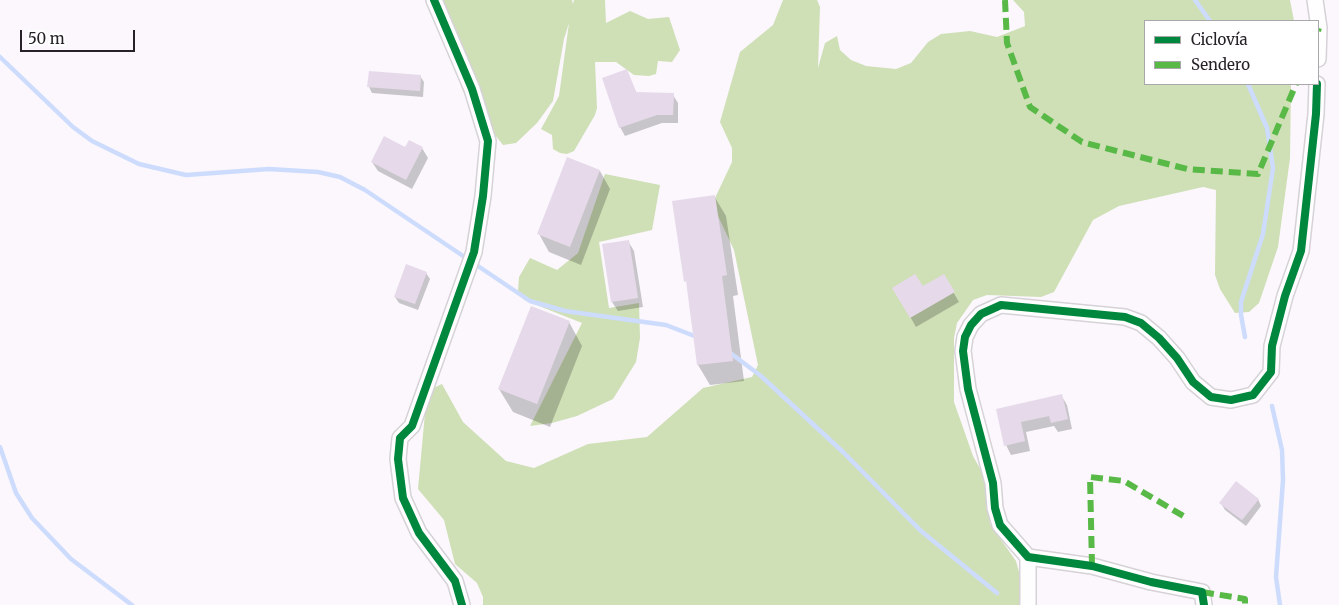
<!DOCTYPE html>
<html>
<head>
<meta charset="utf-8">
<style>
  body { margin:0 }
  #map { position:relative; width:1339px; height:605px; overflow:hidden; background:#fbf7fd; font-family:Merriweather,serif }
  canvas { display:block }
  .legend { position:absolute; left:1144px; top:20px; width:175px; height:65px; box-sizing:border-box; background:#fff; border:1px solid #a8a7a9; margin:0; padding:6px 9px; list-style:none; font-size:15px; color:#262228 }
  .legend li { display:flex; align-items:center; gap:10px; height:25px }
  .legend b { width:25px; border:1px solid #a8a7a9 }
  .scale { position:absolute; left:20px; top:30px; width:115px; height:22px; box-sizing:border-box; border:2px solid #262228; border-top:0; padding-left:6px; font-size:15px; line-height:18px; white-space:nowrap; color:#262228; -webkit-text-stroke:4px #fff; paint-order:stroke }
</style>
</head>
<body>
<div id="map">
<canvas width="1339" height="605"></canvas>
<ul class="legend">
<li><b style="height:6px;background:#00873e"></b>Ciclovía</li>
<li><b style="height:6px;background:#58b947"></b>Sendero</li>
</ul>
<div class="scale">50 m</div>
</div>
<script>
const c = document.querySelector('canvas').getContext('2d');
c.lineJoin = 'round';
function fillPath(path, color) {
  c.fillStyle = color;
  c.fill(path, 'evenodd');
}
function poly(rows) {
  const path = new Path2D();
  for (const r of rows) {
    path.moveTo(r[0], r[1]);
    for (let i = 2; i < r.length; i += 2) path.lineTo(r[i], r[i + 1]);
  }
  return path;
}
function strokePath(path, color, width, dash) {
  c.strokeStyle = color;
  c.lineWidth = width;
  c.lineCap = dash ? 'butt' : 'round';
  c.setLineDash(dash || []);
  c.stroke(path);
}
fillPath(poly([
  [439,0,572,0,573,4,574,0,605,0,606,23,630,11,648,19,669,17,680,50,672,62,658,61,656,74,649,76,634,75,616,62,595,62,597,108,595,115,574,151,567,154,560,153,553,149,552,135,541,129,559,96,569,23,564,39,553,101,537,123,516,143,503,145,468,101,462,89],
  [783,0,817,0,820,7,818,68,825,43,837,36,840,50,851,60,866,66,896,69,911,63,928,42,941,34,970,31,997,37,1025,26,1024,12,1013,0,1290,0,1294,21,1145,21,1145,84,1291,84,1290,158,1278,247,1259,303,1249,312,1235,313,1220,289,1215,275,1216,190,1203,187,1119,206,1093,220,1054,292,1041,297,987,295,973,300,957,323,954,338,954,402,973,456,987,481,990,524,1016,561,1026,597,1021,605,483,605,483,597,477,583,455,564,444,520,418,489,427,391,442,384,463,422,506,461,534,468,588,444,647,437,703,388,752,377,758,365,734,250,716,212,715,198,732,162,732,148,720,122,740,52,773,25],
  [605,174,660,185,652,230,599,242,609,308,639,303,640,338,636,362,613,399,577,416,552,423,530,426,582,323,524,300,518,291,519,277,530,258,557,270,578,253]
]), '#cfdfb6');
fillPath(poly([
  [627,71,637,94,673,95,678,103,678,123,662,123,625,136,620,127],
  [420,76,424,82,423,97,372,93,369,87],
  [422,148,428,158,412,189,378,171,372,162,406,149],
  [568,159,600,171,610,189,581,265,549,252,539,234],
  [714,196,726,216,738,295,733,296,744,381,710,385,698,365,688,286,673,202],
  [628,241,634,251,643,307,618,311,612,302],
  [426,273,430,279,418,310,399,303,395,297],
  [944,276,959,302,916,327,894,288,922,288],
  [569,322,582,346,550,427,513,412,499,389],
  [1061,395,1067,405,1072,429,1058,432,1054,426,1026,432,1030,451,1011,455,1006,445,998,410],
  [1258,499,1261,506,1246,526,1225,510,1221,503]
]), '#0003');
strokePath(poly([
  [1195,0,1210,21],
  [0,57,73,127,92,141,139,164,186,175,269,169,318,172,340,177,365,190,530,301,565,311,666,325,697,337],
  [1245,337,1241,315,1241,302,1263,234,1273,168,1267,128,1248,84],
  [729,352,761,376,843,452,921,531,997,593],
  [1272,406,1282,450,1283,480,1276,577,1280,605],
  [0,447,16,493,32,518,71,559,132,605]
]), '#cddcfc', 4.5);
fillPath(poly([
  [627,69,636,92,674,93,673,115,657,115,619,128,602,78],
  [369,71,421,75,420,91,367,87],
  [384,136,405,147,409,140,423,147,406,180,371,162],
  [567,157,600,170,570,247,537,234],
  [715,195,727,275,722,276,733,361,697,365,686,281,684,282,672,201],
  [629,240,638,298,611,302,602,244],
  [406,264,427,272,415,304,394,297],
  [915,274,923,286,944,274,955,292,910,318,892,288],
  [531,306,570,321,537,404,498,389],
  [1062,394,1068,419,1051,423,1049,416,1021,422,1025,441,1004,446,996,409],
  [1236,481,1259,499,1242,520,1219,503]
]), '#e6daea');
const street = poly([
  [434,0,472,89,488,141,483,196,474,252,412,426,400,438,398,459,403,498,419,533,455,581,462,605],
  [1315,0,1319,28,1318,59],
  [1028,605,1028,557],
  [1204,605,1202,592,1151,582,1092,566,1028,557,1000,525,995,508,993,483,968,389,963,351,965,337,971,325,981,314,1001,305,1125,317,1141,323,1159,338,1177,358,1193,382,1211,397,1231,400,1253,395,1271,372,1272,346,1285,296,1301,251,1316,114,1317,84]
]);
strokePath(street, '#d6d2d7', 18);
strokePath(street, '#fefeff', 15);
strokePath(poly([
  [1005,0,1007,43,1030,107,1082,142,1187,169,1258,174,1296,84],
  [1318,31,1319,28],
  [1092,566,1090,477,1124,481,1185,517],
  [1202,592,1245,599,1245,605]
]), '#58b947', 6, [12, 6]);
strokePath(poly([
  [434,0,472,89,488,141,483,196,474,252,412,426,400,438,398,459,403,498,419,533,455,581,462,605],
  [1204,605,1202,592,1151,582,1092,566,1028,557,1000,525,995,508,993,483,968,389,963,351,965,337,971,325,981,314,1001,305,1125,317,1141,323,1159,338,1177,358,1193,382,1211,397,1231,400,1253,395,1271,372,1272,346,1285,296,1301,251,1316,114,1317,84]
]), '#00873e', 8);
</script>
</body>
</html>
